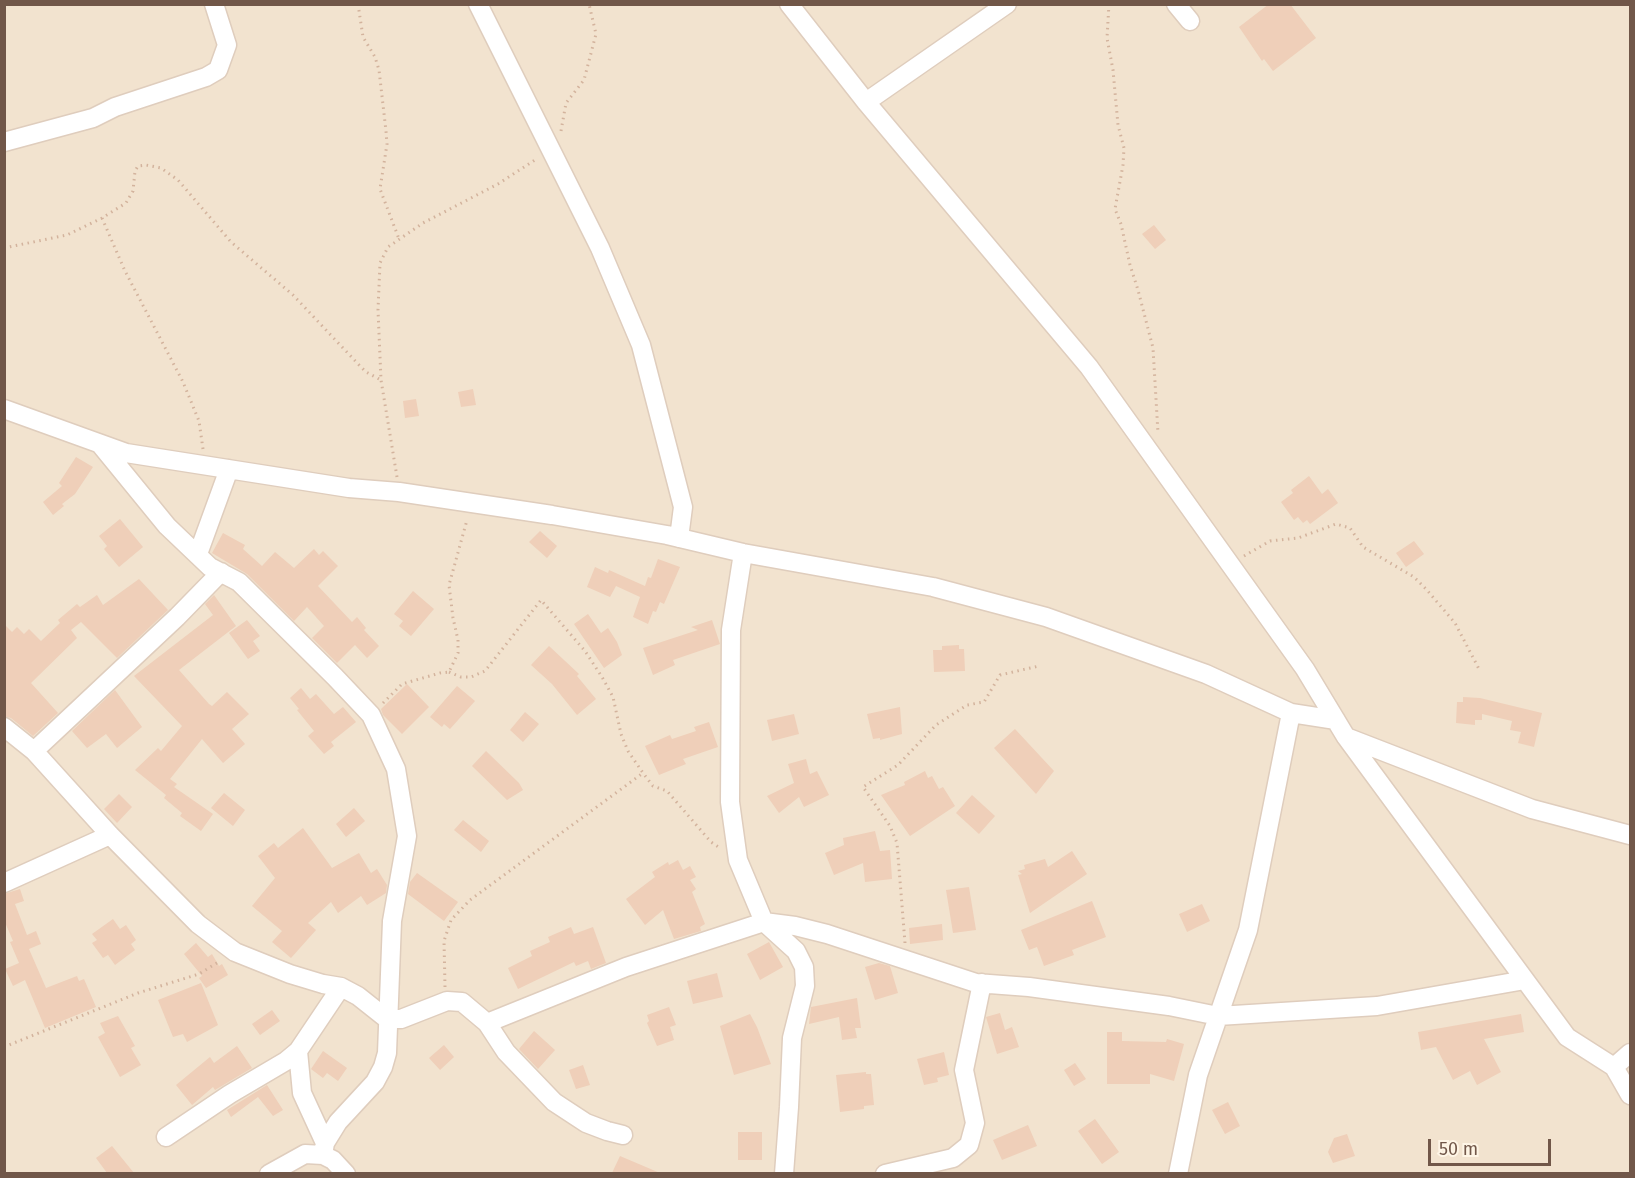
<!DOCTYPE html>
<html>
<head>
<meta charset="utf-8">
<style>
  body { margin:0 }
  #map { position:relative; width:1635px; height:1178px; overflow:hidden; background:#fbf1e1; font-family:"Fira Sans",sans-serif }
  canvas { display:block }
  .frame { position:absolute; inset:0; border:6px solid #715749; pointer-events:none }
  .scale { position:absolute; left:1428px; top:1139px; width:123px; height:27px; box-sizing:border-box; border:3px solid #715749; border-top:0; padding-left:8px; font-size:18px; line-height:21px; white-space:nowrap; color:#715749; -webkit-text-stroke:4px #fef5e6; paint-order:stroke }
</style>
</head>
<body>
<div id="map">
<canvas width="1635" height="1178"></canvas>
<div class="frame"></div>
<div class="scale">50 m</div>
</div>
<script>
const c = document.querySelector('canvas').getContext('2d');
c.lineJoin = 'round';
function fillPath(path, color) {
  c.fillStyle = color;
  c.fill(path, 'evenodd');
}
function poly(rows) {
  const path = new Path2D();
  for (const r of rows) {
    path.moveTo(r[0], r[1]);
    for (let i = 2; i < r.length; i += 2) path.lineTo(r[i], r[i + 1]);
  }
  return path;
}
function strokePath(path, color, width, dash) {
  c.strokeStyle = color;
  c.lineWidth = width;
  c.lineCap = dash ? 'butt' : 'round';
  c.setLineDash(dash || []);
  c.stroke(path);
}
fillPath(poly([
  [5,5,1630,5,1630,1173,5,1173]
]), '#f2e3cf');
fillPath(poly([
  [1269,4,1290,4,1316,38,1273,71,1264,59,1262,61,1239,27],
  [1154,225,1166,240,1155,249,1142,234],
  [473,389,476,405,461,407,458,392],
  [416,399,419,416,405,418,403,401],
  [76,457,93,467,75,494,62,504,64,506,53,515,43,502,62,486,59,483],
  [1309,476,1322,494,1328,489,1338,503,1310,524,1307,520,1303,523,1298,517,1294,520,1281,502,1293,493,1291,490],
  [120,519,143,547,119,567,104,549,107,546,99,536],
  [540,531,557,546,547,558,529,542],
  [223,533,245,545,243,549,262,566,275,552,294,568,314,549,319,555,323,551,338,566,318,586,352,622,357,617,366,628,364,630,379,646,367,658,355,645,337,663,312,638,324,626,307,607,294,621,247,574,212,553],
  [1414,541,1424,554,1406,567,1396,553],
  [658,559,680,567,664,604,660,602,656,612,653,611,648,624,633,617,640,597,616,586,610,597,587,587,595,567,608,573,609,570,645,586,648,577,651,578],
  [139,579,168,610,117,658,81,622,71,630,77,638,31,683,58,713,33,736,11,718,4,716,4,624,12,632,17,627,24,634,29,629,41,641,60,623,58,620,77,604,80,607,97,595,103,605],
  [413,591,434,609,411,636,399,626,403,621,394,614],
  [214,595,236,626,179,670,209,704,212,706,227,692,249,714,232,729,245,744,223,763,202,739,170,779,177,784,174,787,213,814,201,831,180,816,182,813,164,798,166,795,135,770,158,748,161,751,182,726,134,676,213,615,205,604],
  [588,614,601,633,608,628,617,642,622,655,604,668,574,624],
  [247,620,260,636,253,641,260,651,248,659,229,633],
  [712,620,720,644,673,660,675,665,653,675,643,648,698,630,691,627],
  [959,645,959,649,964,649,965,671,934,672,933,650,942,650,942,646],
  [549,646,579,674,577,676,596,699,577,715,552,684,531,665],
  [407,684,429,707,402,734,383,715,381,709],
  [457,686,475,701,450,729,444,724,442,727,430,717],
  [301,688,310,699,316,694,334,714,343,707,356,722,331,742,334,746,324,754,308,736,314,731,297,710,299,709,290,698],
  [115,690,142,727,117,748,106,734,87,748,72,731],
  [1463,697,1480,698,1542,713,1534,747,1518,743,1521,732,1510,730,1512,721,1482,714,1482,720,1475,720,1475,725,1456,723,1457,702,1463,702],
  [900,707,902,734,880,740,880,738,873,739,867,714],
  [525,712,539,724,523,742,510,730],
  [794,714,799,734,772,741,767,720],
  [709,722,718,747,683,759,686,764,659,775,645,746,670,735,672,739,696,731,694,727],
  [1015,729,1054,771,1036,794,994,748],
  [486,751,519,783,523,790,507,800,472,766],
  [806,759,810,774,817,771,829,795,804,807,799,797,779,813,767,796,794,783,788,764],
  [925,771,928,778,932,776,939,789,943,787,955,806,910,836,881,795,905,785,904,782],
  [224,793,245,810,233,826,211,808],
  [119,794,132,807,117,823,104,809],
  [972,795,995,816,979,834,956,813],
  [354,808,365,821,346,837,336,824],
  [463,820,489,841,481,852,454,830],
  [303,828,332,868,359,853,371,873,377,869,387,885,386,893,367,905,361,896,338,913,331,902,308,923,316,930,291,958,272,942,282,931,252,906,275,878,258,856,274,843,278,848],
  [875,831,880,851,890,850,892,879,865,882,863,863,834,875,825,853,844,845,843,838],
  [1072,851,1087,874,1030,913,1018,875,1022,874,1018,871,1025,869,1024,865,1045,859,1048,867],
  [678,860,683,870,690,866,696,877,690,880,696,889,692,892,705,924,700,927,701,931,674,939,663,910,645,925,626,899,655,877,652,872,668,862,669,865],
  [417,873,458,902,444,921,408,894,410,882],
  [969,887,976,930,953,933,946,890],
  [20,889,24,901,15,904,27,935,36,931,41,944,29,949,46,988,77,976,79,981,84,979,96,1007,45,1028,25,980,13,986,5,969,19,963,10,942,13,941,4,920,4,894],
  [1092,901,1106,937,1072,950,1074,955,1044,966,1037,947,1029,950,1021,930],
  [1202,904,1210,921,1187,932,1179,914],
  [113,919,120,929,126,925,136,940,131,944,135,950,115,965,108,955,103,958,92,943,97,940,92,934],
  [942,924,943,940,910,944,909,928],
  [571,927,574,934,593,927,606,963,591,969,588,961,576,966,574,962,518,989,508,968,532,956,530,951,550,942,548,937],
  [769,942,783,967,760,980,747,954],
  [196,943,208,957,212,954,219,966,222,964,228,975,206,988,199,978,202,976,184,954],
  [879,963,890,966,898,993,875,1000,865,967],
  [717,973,723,997,693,1004,687,981],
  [201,983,218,1025,187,1042,183,1034,173,1037,158,1000],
  [857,998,861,1028,855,1028,857,1038,842,1040,839,1017,809,1024,811,1007],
  [669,1007,676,1025,670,1027,674,1040,657,1046,647,1023,649,1021,647,1015],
  [272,1010,280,1021,260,1035,252,1024],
  [1000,1013,1005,1030,1012,1027,1019,1047,997,1054,986,1017],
  [750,1014,757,1027,771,1064,734,1075,720,1026],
  [1521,1014,1524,1032,1484,1039,1501,1072,1477,1085,1470,1071,1453,1080,1436,1047,1421,1050,1418,1032],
  [118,1016,135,1046,131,1048,141,1065,120,1077,98,1037,105,1033,100,1023],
  [534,1031,555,1050,538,1069,519,1049],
  [1107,1032,1122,1032,1122,1041,1166,1042,1167,1039,1184,1044,1174,1081,1150,1074,1150,1084,1107,1084],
  [444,1045,454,1057,440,1070,429,1058],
  [237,1046,252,1068,215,1090,213,1087,192,1105,176,1085,210,1057,214,1063],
  [323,1051,347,1068,338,1081,327,1073,323,1078,311,1069],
  [944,1052,949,1075,937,1078,938,1082,924,1085,917,1059],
  [1075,1063,1086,1079,1074,1086,1064,1070],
  [583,1065,590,1085,576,1089,569,1070],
  [866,1072,866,1074,871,1074,874,1105,864,1106,864,1109,840,1112,836,1075],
  [267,1085,283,1110,273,1116,258,1097,231,1117,227,1110],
  [1228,1102,1240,1126,1225,1134,1212,1110],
  [1095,1119,1119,1152,1102,1164,1078,1131],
  [1028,1125,1037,1146,1002,1160,993,1140],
  [738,1132,762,1132,762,1160,738,1160],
  [1347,1134,1355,1156,1333,1163,1328,1152,1334,1138],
  [112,1146,134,1173,107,1173,96,1158],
  [620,1156,660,1173,612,1173]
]), '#efcfb9');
const street = poly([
  [478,4,600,248,641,345,683,507,679,538],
  [789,4,866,102,1089,367,1305,669,1346,737,1567,1037,1614,1067,1630,1095],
  [1176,4,1190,21],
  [866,102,1007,4],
  [4,142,93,118,115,107,206,77,218,70,227,45,214,4],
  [4,409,126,453,349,488,399,492,552,515,667,535,743,553,933,587,1046,617,1206,674,1291,713,1336,720],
  [100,444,167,526,210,567,239,582,335,677,371,715,396,769,407,836,392,921,387,1053,383,1067,375,1082,338,1122,325,1143,323,1155],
  [743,553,731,630,730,802,738,860,764,922,796,951,804,967,805,986,792,1038,789,1107,784,1174],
  [198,554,229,469],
  [4,727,34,751,110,835,198,924,235,952,290,974,323,984,341,987,358,996,387,1019,401,1019,447,1001,462,1002,487,1023,506,1052,554,1102,586,1123,607,1131,623,1135],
  [1346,737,1532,809,1630,835],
  [34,751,177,617,221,572],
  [4,883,110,835],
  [487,1023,626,967,764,922,795,926,827,934,976,983,1029,987,1169,1006,1218,1016,1377,1006,1525,980],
  [298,1051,302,1093,325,1143],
  [1614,1067,1630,1053],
  [166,1137,230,1094,286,1061,298,1051,341,987],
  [269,1174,305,1154,323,1155,333,1160,346,1174],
  [885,1174,953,1158,969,1145,975,1123,964,1070,982,983],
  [1178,1174,1198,1075,1248,930,1291,713]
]);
strokePath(street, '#dfcdbd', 21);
strokePath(poly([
  [358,4,363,37,375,57,379,70,386,131,387,144,380,189,399,239],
  [1109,4,1107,38,1113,70,1118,125,1124,148,1123,165,1115,209,1121,224,1130,265,1138,290,1153,348,1158,433],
  [561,131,566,103,584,80,596,34,589,4],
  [102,218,125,271,183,382,199,421,203,449],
  [4,248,67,235,102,218,126,203,133,191,135,171,138,166,146,165,161,168,178,180,231,242,293,295,360,366,366,372,381,380],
  [397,477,381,380,378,310,380,263,388,247,423,223,498,184,538,158],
  [1244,556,1270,541,1298,538,1336,524,1350,528,1363,547,1414,577,1426,589,1455,623,1479,669],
  [449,672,461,677,471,677,485,671,541,600,585,651,602,677,613,697,621,734,628,751,643,773,653,786,667,791,711,842,720,848],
  [383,703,402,684,440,673,449,672,458,653,458,640,453,618,449,585,467,520],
  [905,943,897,843,890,826,863,787,898,765,936,725,967,705,984,702,1000,675,1039,666],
  [445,987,444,941,451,920,470,900,643,773],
  [4,1047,138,993,199,974,220,961]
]), '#d3b39d', 3, [1.5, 4.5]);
strokePath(street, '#fff', 18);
</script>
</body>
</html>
